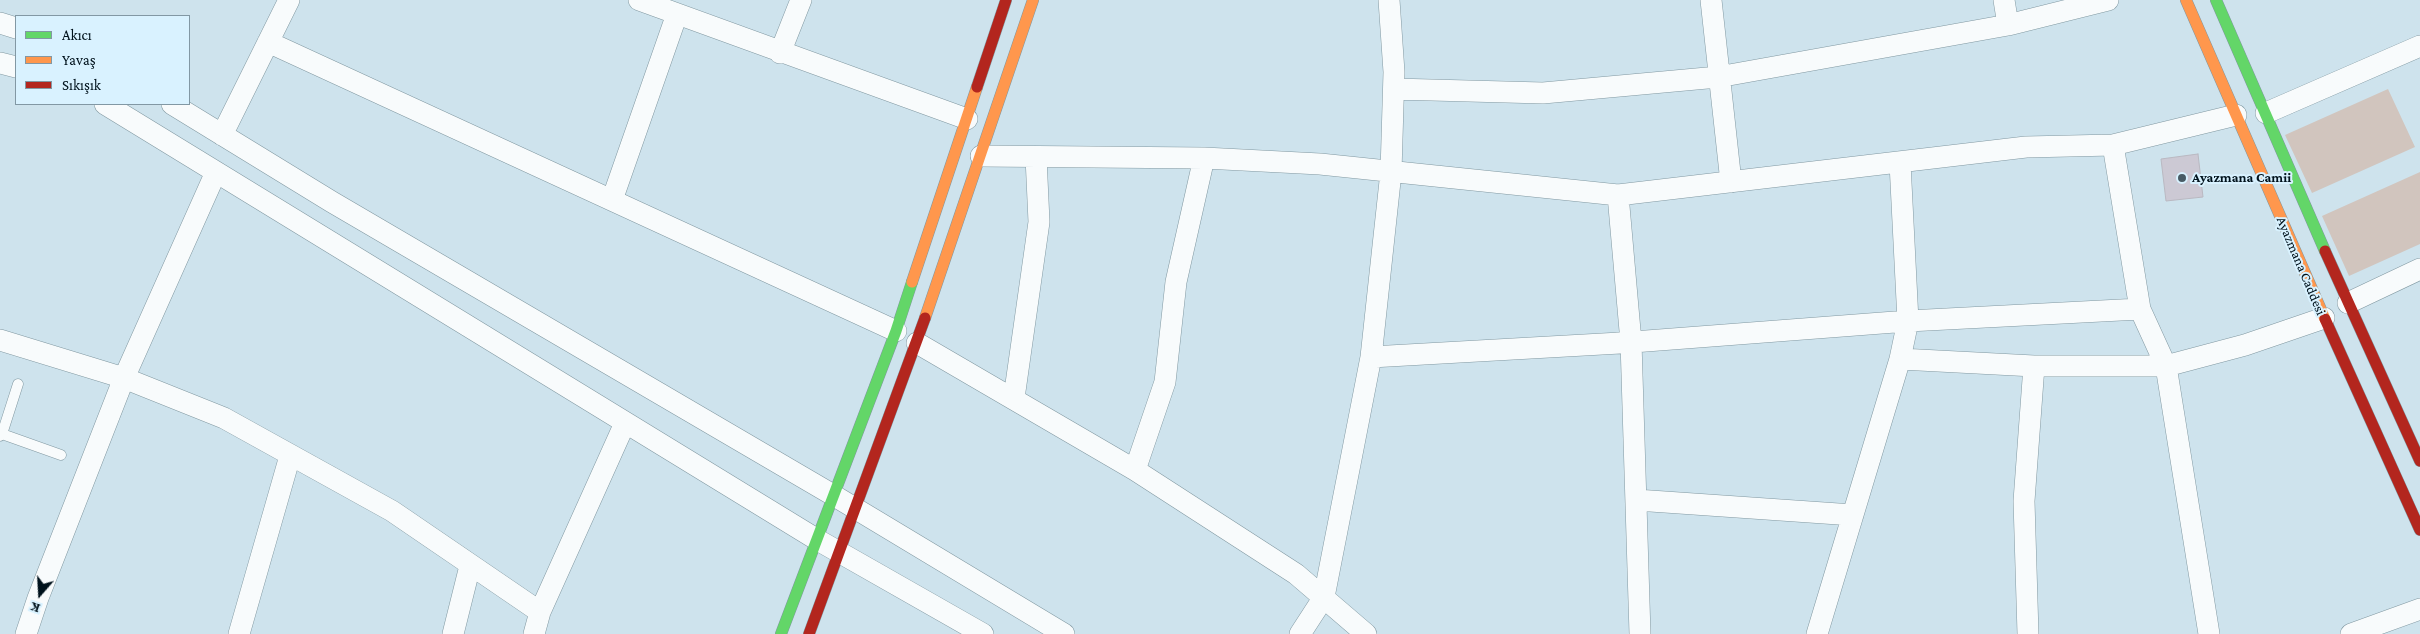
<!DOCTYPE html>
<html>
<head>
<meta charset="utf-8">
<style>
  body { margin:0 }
  #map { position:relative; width:2420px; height:634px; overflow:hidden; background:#cee3ed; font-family:"Crimson Pro",serif }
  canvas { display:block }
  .legend { position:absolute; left:15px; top:15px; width:175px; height:90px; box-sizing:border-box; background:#d9f2ff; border:1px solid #8298a4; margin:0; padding:6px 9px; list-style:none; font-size:15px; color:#00121c }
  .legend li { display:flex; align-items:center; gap:10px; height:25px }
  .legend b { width:25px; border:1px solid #8298a4 }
  .north { position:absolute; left:15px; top:569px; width:50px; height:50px; -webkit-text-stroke:4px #d9f2ff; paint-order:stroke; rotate:199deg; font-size:14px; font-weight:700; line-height:20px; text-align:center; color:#00121c }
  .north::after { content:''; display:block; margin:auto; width:18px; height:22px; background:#00121c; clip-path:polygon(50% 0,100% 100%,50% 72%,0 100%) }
</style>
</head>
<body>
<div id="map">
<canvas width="2420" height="634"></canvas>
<ul class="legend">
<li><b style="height:6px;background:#63d668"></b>Akıcı</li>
<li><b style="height:6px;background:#ff974d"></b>Yavaş</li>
<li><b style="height:6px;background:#b3261e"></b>Sıkışık</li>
</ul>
<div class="north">K</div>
</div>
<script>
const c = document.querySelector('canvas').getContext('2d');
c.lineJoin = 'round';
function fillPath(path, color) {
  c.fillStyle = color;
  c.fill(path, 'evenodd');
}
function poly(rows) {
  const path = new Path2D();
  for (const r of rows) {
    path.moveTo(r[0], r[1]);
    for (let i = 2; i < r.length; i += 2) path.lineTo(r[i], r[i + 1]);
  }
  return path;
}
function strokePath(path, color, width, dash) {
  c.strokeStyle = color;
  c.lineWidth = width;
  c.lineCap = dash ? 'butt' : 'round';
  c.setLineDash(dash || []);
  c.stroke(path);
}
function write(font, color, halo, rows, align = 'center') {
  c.font = font + ' "Crimson Pro",serif';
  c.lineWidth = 4;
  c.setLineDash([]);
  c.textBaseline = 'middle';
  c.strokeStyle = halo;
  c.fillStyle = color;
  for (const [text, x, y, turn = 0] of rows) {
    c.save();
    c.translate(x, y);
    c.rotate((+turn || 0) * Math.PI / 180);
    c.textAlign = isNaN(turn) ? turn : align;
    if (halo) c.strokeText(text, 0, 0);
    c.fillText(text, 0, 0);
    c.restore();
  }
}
fillPath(poly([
  [2388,89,2415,147,2312,193,2285,135],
  [2420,172,2420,244,2349,276,2322,216]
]), '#d1c5be');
const building = poly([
  [2198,154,2203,197,2166,201,2161,159,2198,154]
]);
fillPath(building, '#ccc9d4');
strokePath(building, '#b9b8c1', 1);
const lane = poly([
  [2,434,18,384],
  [0,436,2,434,61,455]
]);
const street = poly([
  [639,0,967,119],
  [1711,0,1731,182],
  [2004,0,2008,25],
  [0,23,16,28],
  [268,42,896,331],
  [780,53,801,0],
  [0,63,16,67],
  [1394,89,1543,93,1718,77,2008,25,2108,0],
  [105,104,816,539,983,634],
  [172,104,332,202,833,495,1064,634],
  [2266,113,2420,46],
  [222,135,289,0],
  [981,156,1204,158,1320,164,1618,195,2026,147,2113,145],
  [1618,195,1631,342,1640,634],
  [612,200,677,14],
  [2348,303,2420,269],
  [0,340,124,378,224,418,392,511,540,612],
  [917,343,1135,470,1296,574,1366,634],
  [1371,357,1391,172,1394,72,1389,0],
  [1900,359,1908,321,2140,309,2113,145,2236,115],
  [2034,366,2166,366,2140,309],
  [1014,398,1039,222,1036,157],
  [1135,470,1165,382,1176,282,1204,158],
  [1636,500,1853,515],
  [26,634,38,598,124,378,216,172],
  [239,634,290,456],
  [453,634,470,566],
  [534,634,540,612,625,423],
  [1300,634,1324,597,1371,357,1620,343,1908,321,1900,163],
  [1817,634,1900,359,2034,366,2024,501,2028,634],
  [2209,634,2166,366,2245,345,2324,318],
  [2351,634,2420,609]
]);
const fast = poly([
  [2216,0,2325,251],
  [781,634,896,331,912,282]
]);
const slow = poly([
  [2186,0,2325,319],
  [912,282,977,87],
  [925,318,1033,0]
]);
const jam = poly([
  [977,87,1006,0],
  [2325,251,2420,461],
  [2325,319,2420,530],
  [809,634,925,318]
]);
strokePath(lane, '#8198a1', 11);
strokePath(street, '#8198a1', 22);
strokePath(fast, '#8198a1', 12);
strokePath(slow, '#8198a1', 12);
strokePath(jam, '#8198a1', 12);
strokePath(lane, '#f8fbfc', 10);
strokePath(street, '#f8fbfc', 21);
strokePath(fast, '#63d668', 11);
strokePath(slow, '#ff974d', 11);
strokePath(jam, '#b3261e', 11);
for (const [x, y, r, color] of [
  [2182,178,5,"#485b65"]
]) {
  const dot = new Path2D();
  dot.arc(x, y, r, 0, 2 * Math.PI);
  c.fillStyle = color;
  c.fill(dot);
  strokePath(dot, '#d9f2ff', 2);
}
write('bold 14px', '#00121c', '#d9f2ff', [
  ["Ayazmana Camii",2192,178]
], 'left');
write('14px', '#00121c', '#d9f2ff', [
  ["Ayazmana Caddesi",2301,266,67]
]);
</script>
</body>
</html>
